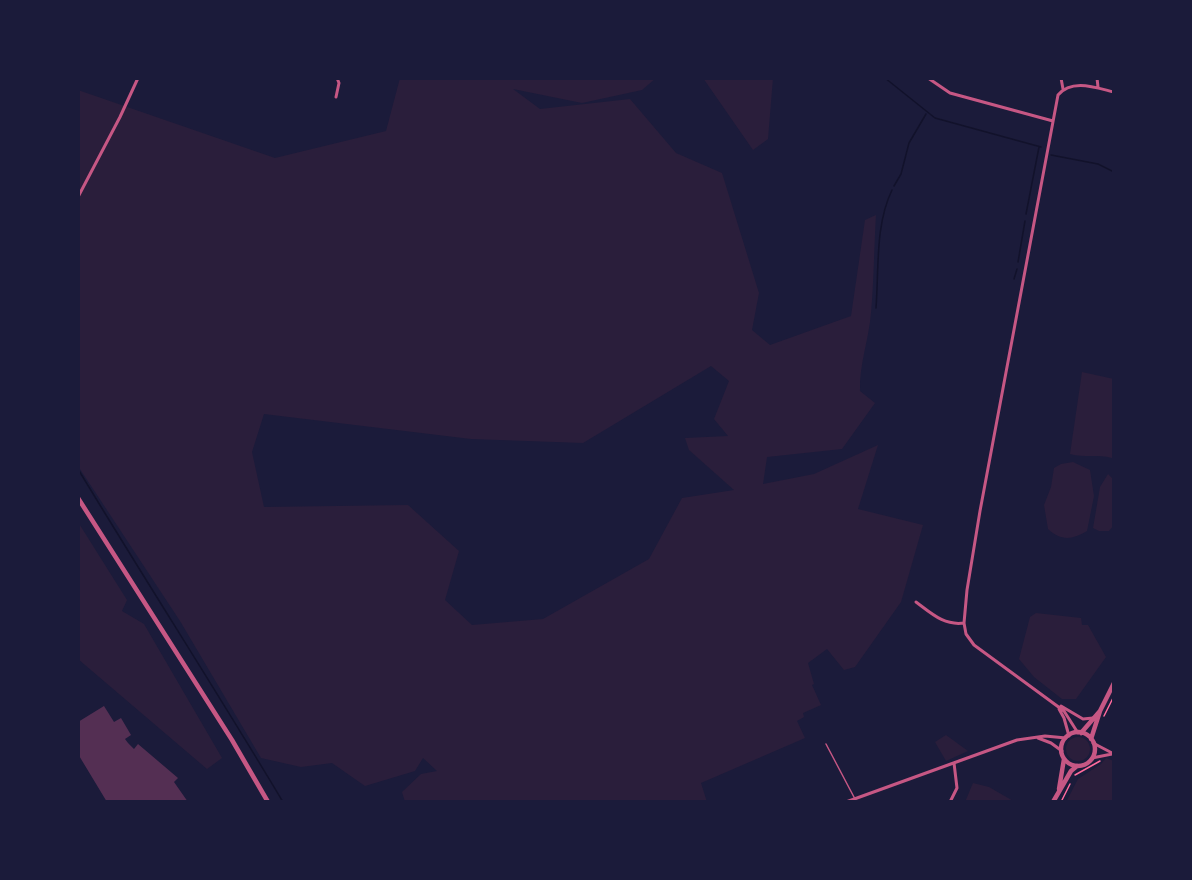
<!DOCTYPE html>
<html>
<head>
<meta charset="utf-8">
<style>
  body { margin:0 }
  #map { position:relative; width:1192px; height:880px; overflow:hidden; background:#1b1b3a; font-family:Figtree,sans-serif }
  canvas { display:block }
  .frame { position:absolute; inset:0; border:80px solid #1b1b3a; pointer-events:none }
</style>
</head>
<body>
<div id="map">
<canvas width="1192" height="880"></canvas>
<div class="frame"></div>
</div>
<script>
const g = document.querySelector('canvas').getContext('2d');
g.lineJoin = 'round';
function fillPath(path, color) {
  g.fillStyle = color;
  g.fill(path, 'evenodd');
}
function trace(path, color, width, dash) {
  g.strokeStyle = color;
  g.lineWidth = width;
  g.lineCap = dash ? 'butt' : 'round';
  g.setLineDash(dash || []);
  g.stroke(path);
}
fillPath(new Path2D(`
  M400 78H656L642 90 582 103 513 89 540 109 630 99 676 153 722 173 759 293 752 330 770 345 851 316 865 220 876 215C874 247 874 280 871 313 869 339 859 365 860 391L875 403 842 449 767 457 763 484 814 474 878 445 858 509 923 525 901 602 855 667 844 670 827 649 808 663 814 684 812 685 821 705 803 713 804 717 797 721 805 738 701 783 707 802H405L402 792 421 774 437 771 423 758 415 771 365 786 332 763 301 767 261 758 180 621 78 466V90L275 158 386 131ZM711 366 729 381 714 419 728 436 685 438 689 450 734 490 682 498 649 559 543 619 472 625 445 600 459 551 408 505 264 507 252 452 264 414 471 439 583 443Z
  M703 78H773L768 139 753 150Z
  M1082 372 1114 379V456L1112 458C1098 454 1084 458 1070 454Z
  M1073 462 1090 470 1094 496 1087 531C1072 540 1061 541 1048 529L1044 505 1051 487 1054 468 1061 464Z
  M1108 474 1114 480V525L1109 531H1099L1093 528 1100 487Z
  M78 522 127 600 122 611 144 624 222 758 207 769 78 659Z
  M1036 613 1081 618 1082 625H1088L1106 657 1076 699H1062L1034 677 1019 659 1030 617Z
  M946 735 968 751 946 761 935 742Z
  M1066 749a12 12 0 1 1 24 0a12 12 0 1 1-24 0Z
  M1106 758 1114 761V802H1066L1078 779 1101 764Z
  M973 783 989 787 1015 802H965Z`), '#2a1e3b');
trace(new Path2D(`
  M885 78 935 118 1041 147
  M1051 155 1098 164 1114 172
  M894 186 901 174 909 143 926 114
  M1026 214 1039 147
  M1018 262 1025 221
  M1014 279 1017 269
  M876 308C879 269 875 225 892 190
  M78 469C145 580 216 690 283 802`), '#12122b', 1.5);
fillPath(new Path2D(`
  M104 706 114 722 121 718 131 735 125 739 128 743 134 749 138 744 178 778 174 782 188 802H107L78 754V722Z`), '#542f53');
trace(new Path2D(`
  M1104 716 1114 696
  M1075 775 1100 761
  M1061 802 1070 784`), '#ff6b9d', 1.5);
trace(new Path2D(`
  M826 744 855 799`), '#c65784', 1.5);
trace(new Path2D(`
  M928 78 950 93 1053 121
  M1061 78 1063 89
  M1097 78 1098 87
  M336 97 339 83 337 78
  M78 197 120 117 138 78
  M916 602C931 613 944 626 964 623
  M1061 706 1083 719 1093 718
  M1059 709 1064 718 1069 736
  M1078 733 1064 711 974 645 966 634 964 623 967 590 980 511 1058 95C1072 78 1097 88 1114 92
  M1038 738 1051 743 1062 751
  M1093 743 1114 754
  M1092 758 1112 754
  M846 802 1017 740 1045 736 1066 738
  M950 802 957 788 954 763`), '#c65784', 3);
trace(new Path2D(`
  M78 498 232 740 268 802
  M1061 749a17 17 0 1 1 34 0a17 17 0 1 1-34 0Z
  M1081 733 1100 711
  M1091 739 1100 711 1114 683
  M1059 789 1064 759
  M1053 802 1071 771 1077 766`), '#c65784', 4.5);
</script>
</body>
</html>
